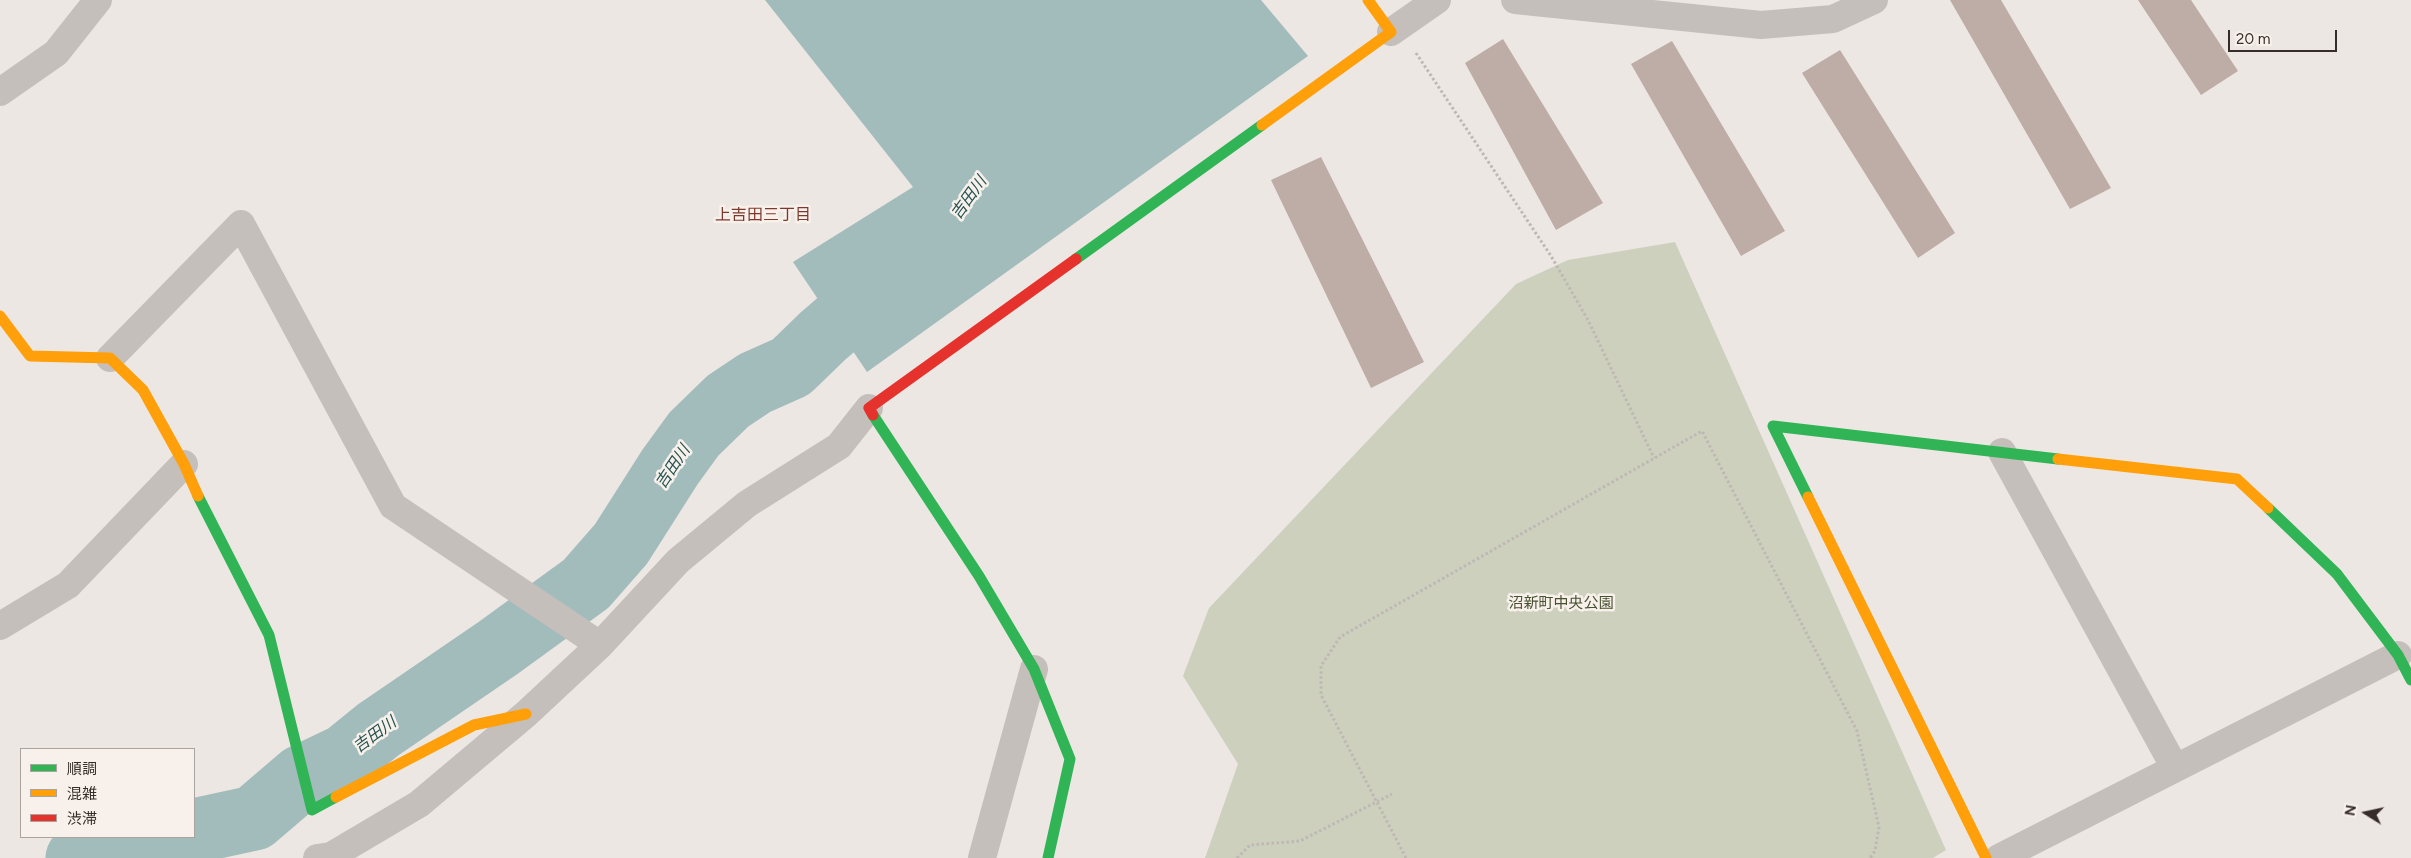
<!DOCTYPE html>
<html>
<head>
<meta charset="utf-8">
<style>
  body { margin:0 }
  #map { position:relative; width:2411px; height:858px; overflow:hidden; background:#ece7e3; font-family:Figtree,"Noto Sans JP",sans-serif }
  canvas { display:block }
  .legend { position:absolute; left:20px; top:748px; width:175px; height:90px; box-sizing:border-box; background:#f8f1eb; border:1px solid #aaa39e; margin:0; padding:6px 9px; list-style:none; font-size:15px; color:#362d2a }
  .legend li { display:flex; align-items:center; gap:10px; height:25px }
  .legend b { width:25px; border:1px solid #aaa39e }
  .north { position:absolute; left:2341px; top:788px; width:50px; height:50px; -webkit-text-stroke:4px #f8f1eb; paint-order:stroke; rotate:280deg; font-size:14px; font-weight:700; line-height:20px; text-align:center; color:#362d2a }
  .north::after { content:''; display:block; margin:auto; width:18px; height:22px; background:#362d2a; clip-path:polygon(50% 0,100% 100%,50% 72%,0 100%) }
  .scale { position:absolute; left:2228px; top:30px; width:109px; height:22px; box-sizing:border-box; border:2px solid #362d2a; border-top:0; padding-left:6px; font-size:15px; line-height:18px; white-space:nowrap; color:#362d2a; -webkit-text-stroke:4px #f8f1eb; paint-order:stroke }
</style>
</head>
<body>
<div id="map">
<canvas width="2411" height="858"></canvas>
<ul class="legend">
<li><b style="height:6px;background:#30b455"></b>順調</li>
<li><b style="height:6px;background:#ff9f0a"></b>混雑</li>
<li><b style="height:6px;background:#e5322d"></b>渋滞</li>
</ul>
<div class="north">N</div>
<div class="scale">20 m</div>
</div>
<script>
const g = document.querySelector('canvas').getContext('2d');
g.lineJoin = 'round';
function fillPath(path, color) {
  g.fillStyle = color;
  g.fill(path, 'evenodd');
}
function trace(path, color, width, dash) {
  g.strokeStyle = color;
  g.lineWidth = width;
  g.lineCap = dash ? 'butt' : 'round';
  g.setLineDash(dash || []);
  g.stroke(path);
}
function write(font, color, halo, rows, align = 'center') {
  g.font = font + ' Figtree,"Noto Sans JP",sans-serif';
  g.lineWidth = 5;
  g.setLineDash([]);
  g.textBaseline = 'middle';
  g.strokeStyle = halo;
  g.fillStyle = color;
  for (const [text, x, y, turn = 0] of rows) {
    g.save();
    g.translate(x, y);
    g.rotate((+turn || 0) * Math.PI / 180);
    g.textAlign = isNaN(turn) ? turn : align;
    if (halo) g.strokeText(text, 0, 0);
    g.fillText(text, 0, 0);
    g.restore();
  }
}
fillPath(new Path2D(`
  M1675 242 1946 850 1933 858H1205L1238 764 1183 676 1209 608 1516 284 1568 260Z`), '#ced0be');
fillPath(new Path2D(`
  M765 0H1261L1308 56 867 372 793 262 913 187Z`), '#a1bcba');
trace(new Path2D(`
  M194 831 254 818 302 777 346 756 378 730 498 648 586 584 621 544 670 467 694 434 728 401 755 383 791 367 823 336 903 267
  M78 858 84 854 166 837`), '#a1bcba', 65);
fillPath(new Path2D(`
  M1950 0H2001L2111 188 2070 209Z
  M2138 0H2191L2238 71 2201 95Z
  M1503 39 1603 203 1556 230 1465 63Z
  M1672 41 1785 231 1741 256 1631 64Z
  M1840 50 1955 233 1918 258 1802 73Z
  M1321 157 1424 362 1371 388 1271 180Z`), '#beaca6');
trace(new Path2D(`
  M1416 53 1551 256 1588 320 1654 458
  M1237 858 1250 845 1300 841 1392 794
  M1406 858 1321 695V666L1340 637 1702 431 1857 731 1879 827 1875 851 1870 858`), '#beb8b4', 3, [2.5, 2.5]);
trace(new Path2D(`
  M1515 0 1761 25 1833 19 1874 0
  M1391 32 1437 0
  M0 92 56 53 98 0
  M110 358 241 224 393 506 600 645
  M2002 452 2175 768
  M0 626 68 585 184 464
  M317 858 331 856 419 804 526 714 600 645 678 561 747 504 839 446 869 408
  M982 858 1034 669
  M1999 858 2398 655`), '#c5bfbc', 28);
trace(new Path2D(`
  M1076 259 1262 125
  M873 415 979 576 1034 669 1070 759 1048 858
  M198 496 269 635 312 810 336 797
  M1808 497 1773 426 2058 459
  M2268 508 2337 574 2398 655 2411 680`), '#30b455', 11);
trace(new Path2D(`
  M1262 125 1391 32 1368 0
  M0 316 30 356 110 358 143 390 184 464 198 496
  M2058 459 2237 479 2268 508
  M1808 497 1986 858
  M336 797 474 725 526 714`), '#ff9f0a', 11);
trace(new Path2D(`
  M873 415 869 408 1076 259`), '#e5322d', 11);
write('15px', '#485131', '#f8f1eb', [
  ["沼新町中央公園",1561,604]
]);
write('italic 16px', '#245352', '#f8f1eb', [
  ["吉田川",969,198,-54],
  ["吉田川",673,467,-56],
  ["吉田川",375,735,-36]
]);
write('16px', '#7c392c', '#f8f1eb', [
  ["上吉田三丁目",763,215]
]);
</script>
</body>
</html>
